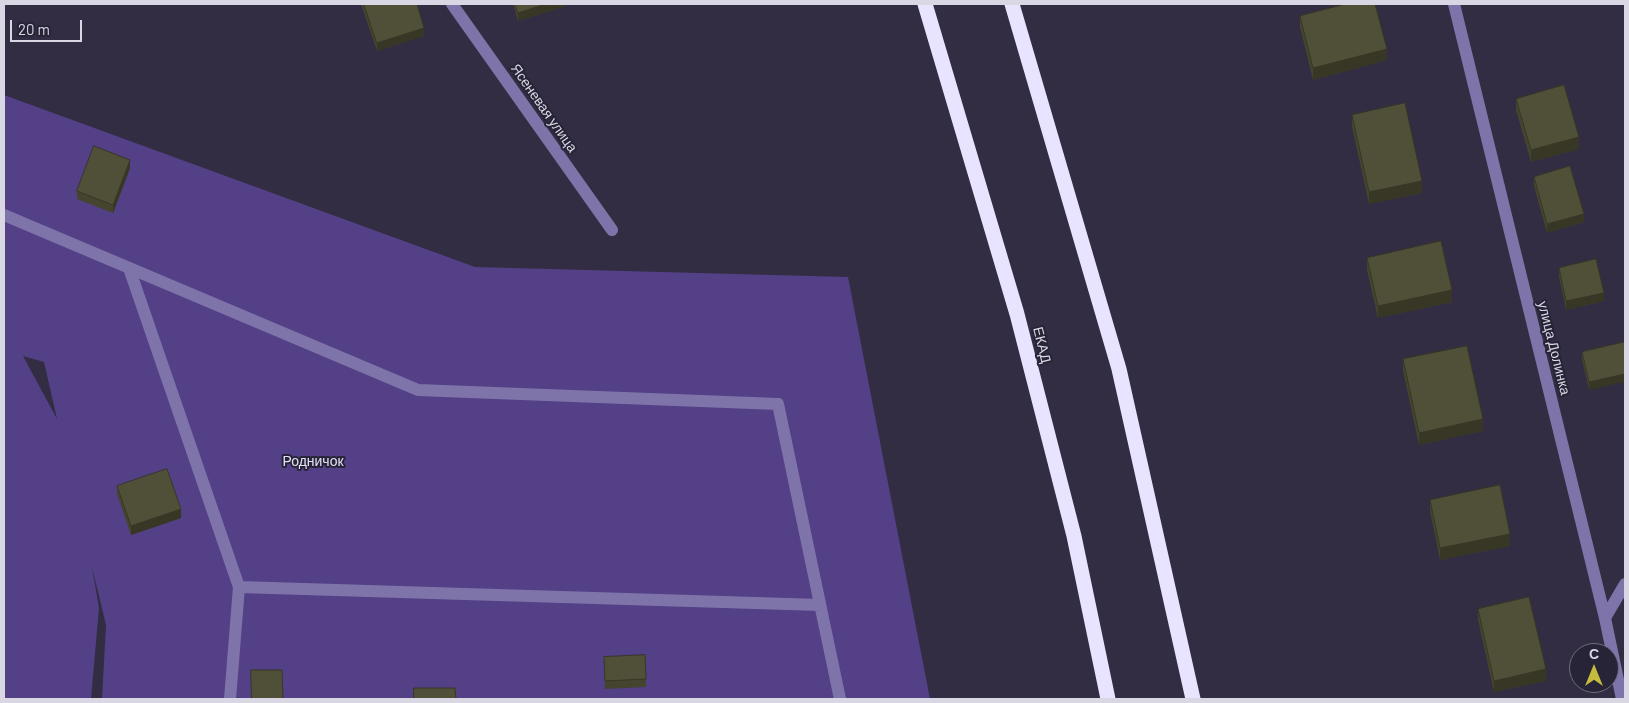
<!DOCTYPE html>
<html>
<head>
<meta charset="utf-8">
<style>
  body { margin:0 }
  #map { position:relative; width:1629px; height:703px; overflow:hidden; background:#322d42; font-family:Barlow,sans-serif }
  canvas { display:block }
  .frame { position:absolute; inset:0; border:5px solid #d9d7e4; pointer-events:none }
  .north { position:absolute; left:1569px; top:643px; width:50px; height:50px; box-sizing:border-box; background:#282438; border:1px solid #6f6c7d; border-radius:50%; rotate:0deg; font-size:14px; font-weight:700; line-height:20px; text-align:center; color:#d9d7e4 }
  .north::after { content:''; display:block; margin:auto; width:18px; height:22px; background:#c5bc3d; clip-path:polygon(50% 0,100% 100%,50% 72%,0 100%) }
  .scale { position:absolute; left:10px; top:20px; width:72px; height:22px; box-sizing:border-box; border:2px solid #d9d7e4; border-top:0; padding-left:6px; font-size:15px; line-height:18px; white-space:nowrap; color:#d9d7e4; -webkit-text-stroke:4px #282438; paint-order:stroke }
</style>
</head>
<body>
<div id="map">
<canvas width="1629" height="703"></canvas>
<div class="frame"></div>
<div class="north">С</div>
<div class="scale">20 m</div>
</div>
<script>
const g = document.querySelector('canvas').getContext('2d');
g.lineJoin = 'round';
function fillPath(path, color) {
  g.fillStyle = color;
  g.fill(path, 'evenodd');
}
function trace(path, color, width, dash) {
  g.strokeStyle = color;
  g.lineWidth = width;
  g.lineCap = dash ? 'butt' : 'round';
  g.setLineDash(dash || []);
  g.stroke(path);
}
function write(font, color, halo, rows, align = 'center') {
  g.font = font + ' Barlow,sans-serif';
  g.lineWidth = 4;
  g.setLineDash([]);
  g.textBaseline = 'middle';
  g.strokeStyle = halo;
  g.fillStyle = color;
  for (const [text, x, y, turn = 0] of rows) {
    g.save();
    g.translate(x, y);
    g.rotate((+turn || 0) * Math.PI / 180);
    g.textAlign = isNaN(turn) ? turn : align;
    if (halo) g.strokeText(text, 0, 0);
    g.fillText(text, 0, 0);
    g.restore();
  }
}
fillPath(new Path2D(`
  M4 95 475 267 848 277 930 699H102L106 625 92 567 99 608 91 699H4ZM23 356 44 362 57 419Z`), '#534087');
trace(new Path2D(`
  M452 4 612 230
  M1454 4 1605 618 1622 699
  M4 215 418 390 778 404 840 699
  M129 268 239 587 230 699
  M239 587 820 605
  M1605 618 1625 584`), '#7f74aa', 12);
trace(new Path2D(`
  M925 4 1017 314 1074 536 1108 699
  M1012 4 1119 369 1193 699`), '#e8e3fe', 15);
fillPath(new Path2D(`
  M361 4H417L424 36 377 51Z
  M513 4H566V6L518 21Z
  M1300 16 1387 60 1313 80 1300 27Z
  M1516 99 1579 149 1531 162 1516 110Z
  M1352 115 1422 193 1369 204 1352 127Z
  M130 168 113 213 77 199V191Z
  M1534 177 1584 222 1547 233 1534 186Z
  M1367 258 1452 302 1378 318 1367 270Z
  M1559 268 1604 301 1566 310 1559 276Z
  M1625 342 1589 390 1582 360V352Z
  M1403 359 1483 431 1419 445 1403 371Z
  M117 486 181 518 131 535 117 494Z
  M1430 500 1510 546 1440 560 1430 511Z
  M1478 609 1546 681 1494 692 1478 620Z
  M645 655 646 687 605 689 604 657Z`), '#45442f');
fillPath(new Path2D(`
  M546 4H566V6L518 21V13Z
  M424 28V36L377 51V43Z
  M1387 49V60L1313 80V68Z
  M1579 137V149L1531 162V150Z
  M130 160V168L113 213V205Z
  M1422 181V193L1369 204V192Z
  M1584 214V222L1547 233V224Z
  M1452 290V302L1378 318V306Z
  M1604 293V301L1566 310V301Z
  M1625 374V382L1589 390V382Z
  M1483 419V431L1419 445V433Z
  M181 509V518L131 535V526Z
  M1510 534V546L1440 560V548Z
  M1546 669V681L1494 692V681Z`), '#383726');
const building = new Path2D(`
  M364 4H417L424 28 377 43Z
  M515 4H546L518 13Z
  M1346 4H1375L1387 49 1313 68 1300 16Z
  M1564 85 1579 137 1531 150 1516 99Z
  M1405 103 1422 181 1369 192 1352 115Z
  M94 146 130 160 113 205 77 191Z
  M1570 166 1584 214 1547 224 1534 177Z
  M1441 241 1452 290 1378 306 1367 258Z
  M1596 259 1604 293 1566 301 1559 268Z
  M1625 342V374L1589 382 1582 352Z
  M1467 346 1483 419 1419 433 1403 359Z
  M167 469 181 509 131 526 117 486Z
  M1500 485 1510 534 1440 548 1430 500Z
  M1529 597 1546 669 1494 681 1478 609Z
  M645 655 646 679 605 681 604 657Z
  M251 670H282L283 699H252Z
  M414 688H455L456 699H414Z`);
fillPath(building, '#504f37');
trace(building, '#383726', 1);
write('14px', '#d9d7e4', '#282438', [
  ["Ясеневая улица",544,108,55],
  ["ЕКАД",1042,345,76],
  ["улица Долинка",1554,348,76]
]);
write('14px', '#e4e0f6', '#282438', [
  ["Родничок",313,461]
]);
</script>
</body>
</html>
